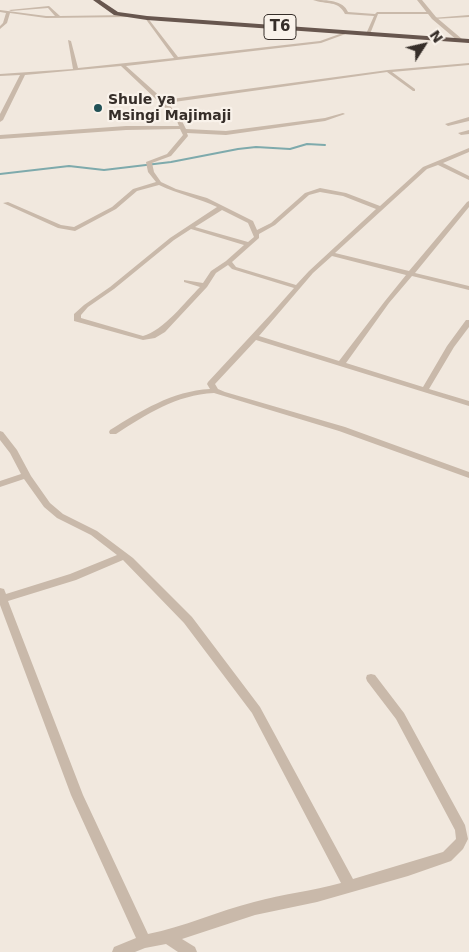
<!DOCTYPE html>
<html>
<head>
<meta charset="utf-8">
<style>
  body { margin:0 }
  #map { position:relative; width:469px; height:952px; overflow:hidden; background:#f1e8de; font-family:"DejaVu Sans",sans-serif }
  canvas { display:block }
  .north { position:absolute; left:399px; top:20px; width:50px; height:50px; -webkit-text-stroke:4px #f9f2ea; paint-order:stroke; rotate:55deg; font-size:14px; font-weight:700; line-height:20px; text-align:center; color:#362e29 }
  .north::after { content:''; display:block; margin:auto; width:18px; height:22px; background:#362e29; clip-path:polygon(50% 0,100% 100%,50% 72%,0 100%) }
</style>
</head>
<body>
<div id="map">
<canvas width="469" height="952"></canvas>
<div class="north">N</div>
</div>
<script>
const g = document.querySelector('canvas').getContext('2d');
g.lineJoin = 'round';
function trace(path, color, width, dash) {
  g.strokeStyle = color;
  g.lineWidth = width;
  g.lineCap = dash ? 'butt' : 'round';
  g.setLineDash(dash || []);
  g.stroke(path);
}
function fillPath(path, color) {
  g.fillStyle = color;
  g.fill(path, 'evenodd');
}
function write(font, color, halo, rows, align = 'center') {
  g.font = font + ' "DejaVu Sans",sans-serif';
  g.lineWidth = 4.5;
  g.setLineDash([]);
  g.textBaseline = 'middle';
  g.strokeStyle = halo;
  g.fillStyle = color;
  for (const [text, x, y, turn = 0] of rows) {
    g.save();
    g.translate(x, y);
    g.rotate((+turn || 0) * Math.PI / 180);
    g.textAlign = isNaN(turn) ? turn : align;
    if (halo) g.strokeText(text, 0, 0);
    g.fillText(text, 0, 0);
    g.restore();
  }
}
trace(new Path2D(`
  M0 174 69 166 104 170 171 162 238 149 256 147 290 149 307 144 325 145`), '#7eaaac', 2);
fillPath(new Path2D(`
  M313 0C327 0 343 0 348 12L375 14 377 12H428L430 13 428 14H378L370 34 368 35 366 34 374 16 345 14C338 0 327 5 313 0Z
  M49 6 60 16 128 15 130 16 128 17 46 18 10 13 7 23 0 29V26L3 23 6 13 0 12V10L46 16H55L48 8 11 11 9 10Z
  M469 15V17L434 19 432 18Z
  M147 17 178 57 320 41 348 31 351 32 321 43 126 66 164 100 388 70 469 63V65L392 72 415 89V91H413L387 72 167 103 179 115 186 129 226 131 325 118 343 113 345 114 325 121 226 135 187 133 188 136 171 156 152 163 154 172 161 182 176 189 207 198 253 221 257 230 271 223 305 193 320 188 346 193 380 206 423 167 469 148V152L443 163 469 176V180L438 165 427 169 335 253 409 271 467 202 469 201V207L415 273 469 286V290L412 276 389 303 346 363 423 387 447 346 466 320H469V327L454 347 429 389 469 401V406L256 340 215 384 218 389 225 392 345 427 469 472V478L339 431 214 393C176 395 147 414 116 434H110L109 432 110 430C141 411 172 391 210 389L207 384 208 382 271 314 294 288 232 269 228 265 216 273 207 287 165 332 155 338 143 340 74 321V314L84 305 110 287 170 238 217 207C198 198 178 194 159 185L137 191 116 209 75 231 58 228 3 203 8 202 61 225 74 227 112 207 133 189 156 182 148 172 146 162 167 154 183 135 180 129 126 130 0 139V135L126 126H179L175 117 121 66 25 75 3 120 0 122V114L20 75 0 76V74L73 69 68 40 71 41 78 68 174 58 145 18ZM320 192 343 196 376 209 309 271 296 285 236 267 232 262 259 238V234L275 225 309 195ZM222 210 248 223 254 237 248 242 195 227ZM191 229 244 245 226 261 211 271 203 283 184 280V282L200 287C186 301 163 331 143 336L81 318V315L88 307 114 289 174 240ZM332 256 406 275 385 301 339 361 259 336 313 273Z
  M469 117V121L448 126 445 124Z
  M469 130V134L461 135 458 133Z
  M0 431 3 432 17 450 31 476 50 503 63 514 97 531 133 558 192 617 260 707 353 879 443 852 456 839 455 830 396 719 367 681 366 678 367 675 371 674 375 675 404 713 465 825 468 839 463 849 451 861 408 876 317 902 255 915 182 939 195 947 197 952H178L166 944 145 948 135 952H112L114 947 136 938 71 795 0 605V588L4 589 6 594 70 574 117 555 91 535 57 518 44 507 24 479 0 487V481L21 474 10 453 0 440ZM123 560 184 623 252 713 341 883C312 891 283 894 254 902 218 911 184 927 148 934L83 795 8 601 76 580Z`), '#c9b9aa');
fillPath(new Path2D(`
  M417 0H422L436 17 462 39V41H458L432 19Z`), '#c9b9aa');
fillPath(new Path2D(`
  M93 0H100L118 12 147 16 469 39V43L147 20 114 15Z`), '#67564e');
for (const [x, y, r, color] of [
  [98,108,5,"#215156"]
]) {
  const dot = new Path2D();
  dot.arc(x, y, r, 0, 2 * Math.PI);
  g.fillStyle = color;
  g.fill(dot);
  trace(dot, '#f9f2ea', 2);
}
write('bold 14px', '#362e29', '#f9f2ea', [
  ["Shule ya",108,100],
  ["Msingi Majimaji",108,116]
], 'left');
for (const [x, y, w] of [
  [280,27,32]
]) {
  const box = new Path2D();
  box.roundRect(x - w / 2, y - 12.5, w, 25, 4);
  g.fillStyle = '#f9f2ea';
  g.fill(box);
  trace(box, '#362e29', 1);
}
write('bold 15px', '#362e29', null, [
  ["T6",280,27]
]);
</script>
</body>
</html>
